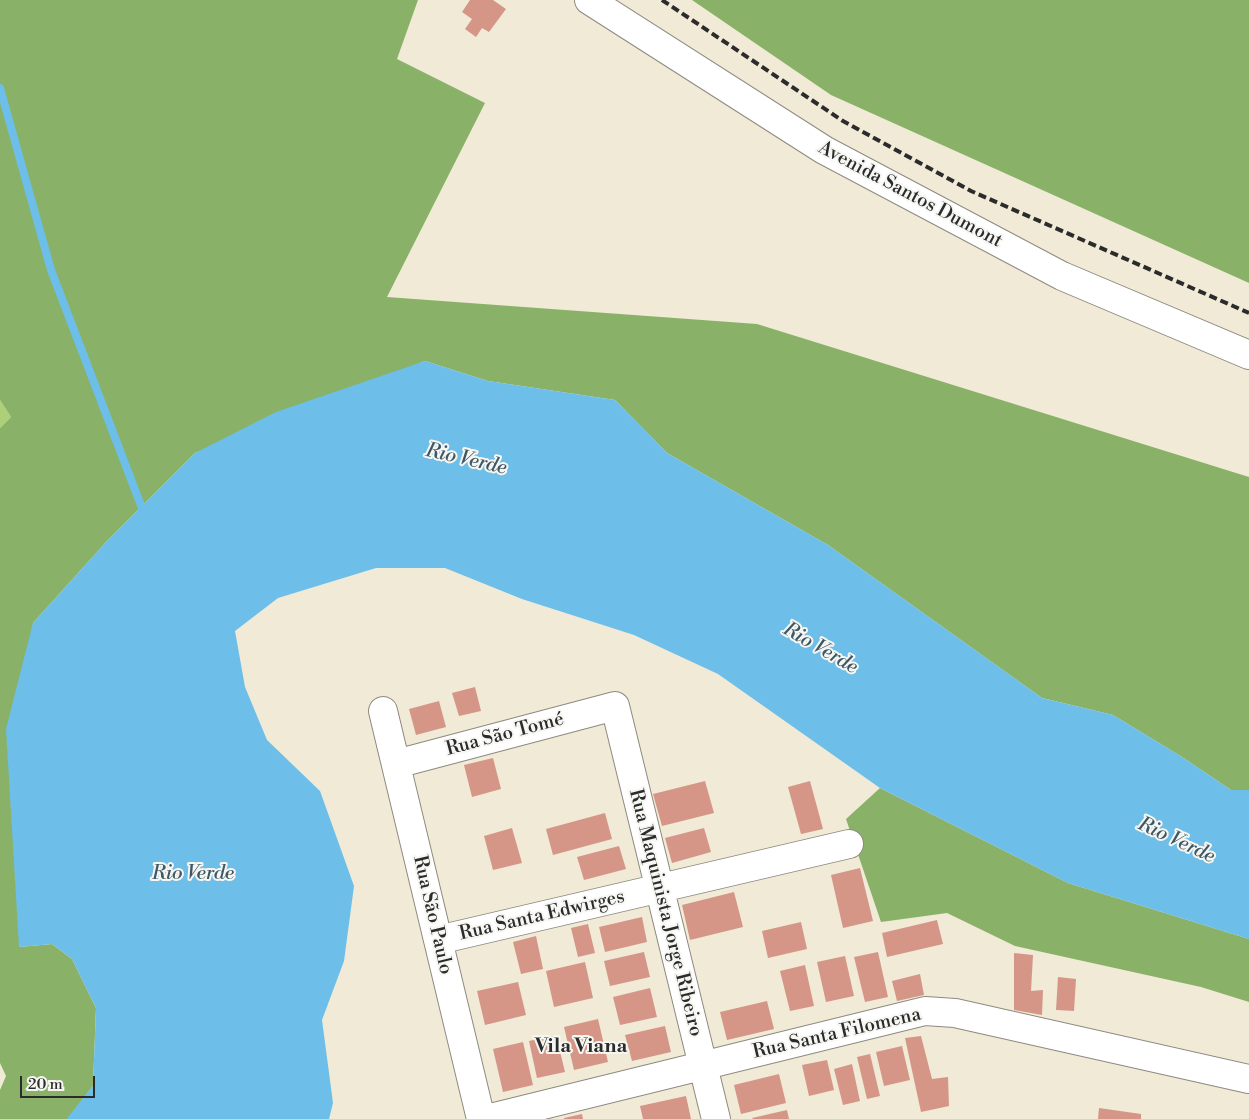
<!DOCTYPE html>
<html>
<head>
<meta charset="utf-8">
<style>
  body { margin:0 }
  #map { position:relative; width:1249px; height:1119px; overflow:hidden; background:#f0ead6; font-family:"Libre Bodoni",serif }
  canvas { display:block }
  .scale { position:absolute; left:20px; top:1076px; width:75px; height:22px; box-sizing:border-box; border:2px solid #2b2b2b; border-top:0; padding-left:6px; font-size:15px; line-height:18px; white-space:nowrap; color:#2b2b2b; -webkit-text-stroke:4px #f6f6f2; paint-order:stroke }
</style>
</head>
<body>
<div id="map">
<canvas width="1249" height="1119"></canvas>
<div class="scale">20 m</div>
</div>
<script>
const g = document.querySelector('canvas').getContext('2d');
g.lineJoin = 'round';
function fillPath(path, color) {
  g.fillStyle = color;
  g.fill(path, 'evenodd');
}
function trace(path, color, width, dash) {
  g.strokeStyle = color;
  g.lineWidth = width;
  g.lineCap = dash ? 'butt' : 'round';
  g.setLineDash(dash || []);
  g.stroke(path);
}
function write(font, color, halo, rows, align = 'center') {
  g.font = font + ' "Libre Bodoni",serif';
  g.lineWidth = 4;
  g.setLineDash([]);
  g.textBaseline = 'middle';
  g.strokeStyle = halo;
  g.fillStyle = color;
  for (const [text, x, y, turn = 0] of rows) {
    g.save();
    g.translate(x, y);
    g.rotate((+turn || 0) * Math.PI / 180);
    g.textAlign = isNaN(turn) ? turn : align;
    if (halo) g.strokeText(text, 0, 0);
    g.fillText(text, 0, 0);
    g.restore();
  }
}
fillPath(new Path2D(`
  M0 400 11 417 0 428Z`), '#accf77');
fillPath(new Path2D(`
  M0 0H418L397 59 485 103 387 297 757 324 1249 477V790H1231L1182 757 1113 715 1042 698 828 545 667 453 615 400 488 381 425 361 195 453 107 541 33 623 19 947 52 944 72 959 96 1008 93 1086 69 1117 68 1119H0V1090L6 1076 0 1063V428L11 417 0 400Z
  M692 0H1249V283L831 95Z
  M880 788 1068 883 1249 939V1002L1201 987 1015 946 947 913 881 922 846 819Z`), '#89b268');
fillPath(new Path2D(`
  M425 361 488 381 615 400 667 453 828 545 1042 698 1113 715 1182 757 1231 790H1249V939L1068 883 880 788 718 674 634 635 522 599 445 568H376L278 598 235 631 245 687 267 740 320 791 354 886 344 961 322 1020 333 1103 329 1119H68V1117L93 1086 96 1008 72 959 52 944 19 947 6 729 33 623 107 541 195 453 276 412Z`), '#6dbee8');
trace(new Path2D(`
  M0 88 51 270 145 516`), '#6dbee8', 8);
fillPath(new Path2D(`
  M470 0H493L506 9 489 32 482 28 476 37 465 29 472 19 462 12Z
  M475 687 481 711 459 716 452 693Z
  M439 701 446 727 416 735 409 709Z
  M493 758 501 789 472 797 464 765Z
  M705 781 714 813 662 826 653 794Z
  M810 781 823 829 801 834 788 787Z
  M605 813 612 839 553 855 546 829Z
  M512 828 522 863 493 870 484 836Z
  M704 828 711 852 672 863 665 838Z
  M619 846 626 869 584 880 577 857Z
  M860 868 873 921 843 928 831 875Z
  M734 892 743 927 690 940 682 905Z
  M642 917 647 942 605 952 599 927Z
  M937 920 943 944 887 957 882 933Z
  M801 922 807 949 768 958 762 931Z
  M588 924 595 953 578 957 571 928Z
  M536 936 543 969 521 974 513 942Z
  M644 952 650 977 610 986 604 961Z
  M878 952 888 997 865 1002 854 957Z
  M1014 953 1033 955 1031 991 1043 990 1042 1015 1014 1010Z
  M845 956 854 996 826 1002 817 962Z
  M585 962 593 998 554 1007 546 971Z
  M805 965 814 1006 790 1011 780 971Z
  M920 974 924 995 897 1001 892 981Z
  M1058 977 1076 979 1074 1011 1056 1010Z
  M518 982 526 1015 485 1025 477 991Z
  M650 988 657 1017 620 1025 613 997Z
  M767 1001 774 1029 727 1040 720 1012Z
  M598 1019 608 1062 574 1070 564 1027Z
  M665 1026 671 1052 632 1061 625 1035Z
  M556 1035 565 1072 537 1078 529 1041Z
  M921 1036 932 1079 948 1077 949 1106 921 1112 905 1038Z
  M523 1042 533 1085 503 1092 493 1049Z
  M902 1046 910 1080 884 1086 876 1052Z
  M870 1054 880 1096 867 1099 857 1057Z
  M827 1060 834 1090 809 1096 802 1065Z
  M852 1064 860 1101 843 1105 834 1069Z
  M779 1074 786 1103 741 1114 734 1085Z
  M686 1096 691 1119H643L640 1106Z
  M1099 1108 1141 1114V1119H1098Z
  M787 1110 789 1119H753L752 1118Z
  M582 1114 583 1119H564V1118Z`), '#d59688');
const minor = new Path2D(`
  M383 711 481 1119
  M396 764 615 706 716 1119
  M438 940 849 844
  M486 1119 925 1011 955 1013 1249 1079`);
const tertiary = new Path2D(`
  M589 0 824 150 1062 276 1249 355`);
trace(minor, '#8e8a80', 30);
trace(tertiary, '#8e8a80', 30);
trace(minor, '#fff', 28);
trace(tertiary, '#fff', 28);
trace(new Path2D(`
  M662 0 843 121 971 191 1249 313`), '#2b2b2b', 4, [8, 4]);
write('19px', '#2b2b2b', '#f6f6f2', [
  ["Avenida Santos Dumont",910,195,28],
  ["Rua São Tomé",505,735,-15],
  ["Rua Maquinista Jorge Ribeiro",665,913,76],
  ["Rua São Paulo",432,915,77],
  ["Rua Santa Edwirges",542,916,-13],
  ["Rua Santa Filomena",837,1034,-13]
]);
write('italic 20px', '#3f5764', '#f6f6f2', [
  ["Rio Verde",466,460,13],
  ["Rio Verde",820,649,30],
  ["Rio Verde",1176,841,25],
  ["Rio Verde",193,874]
]);
write('bold 20px', '#2b2b2b', '#f6f6f2', [
  ["Vila Viana",581,1047]
]);
</script>
</body>
</html>
